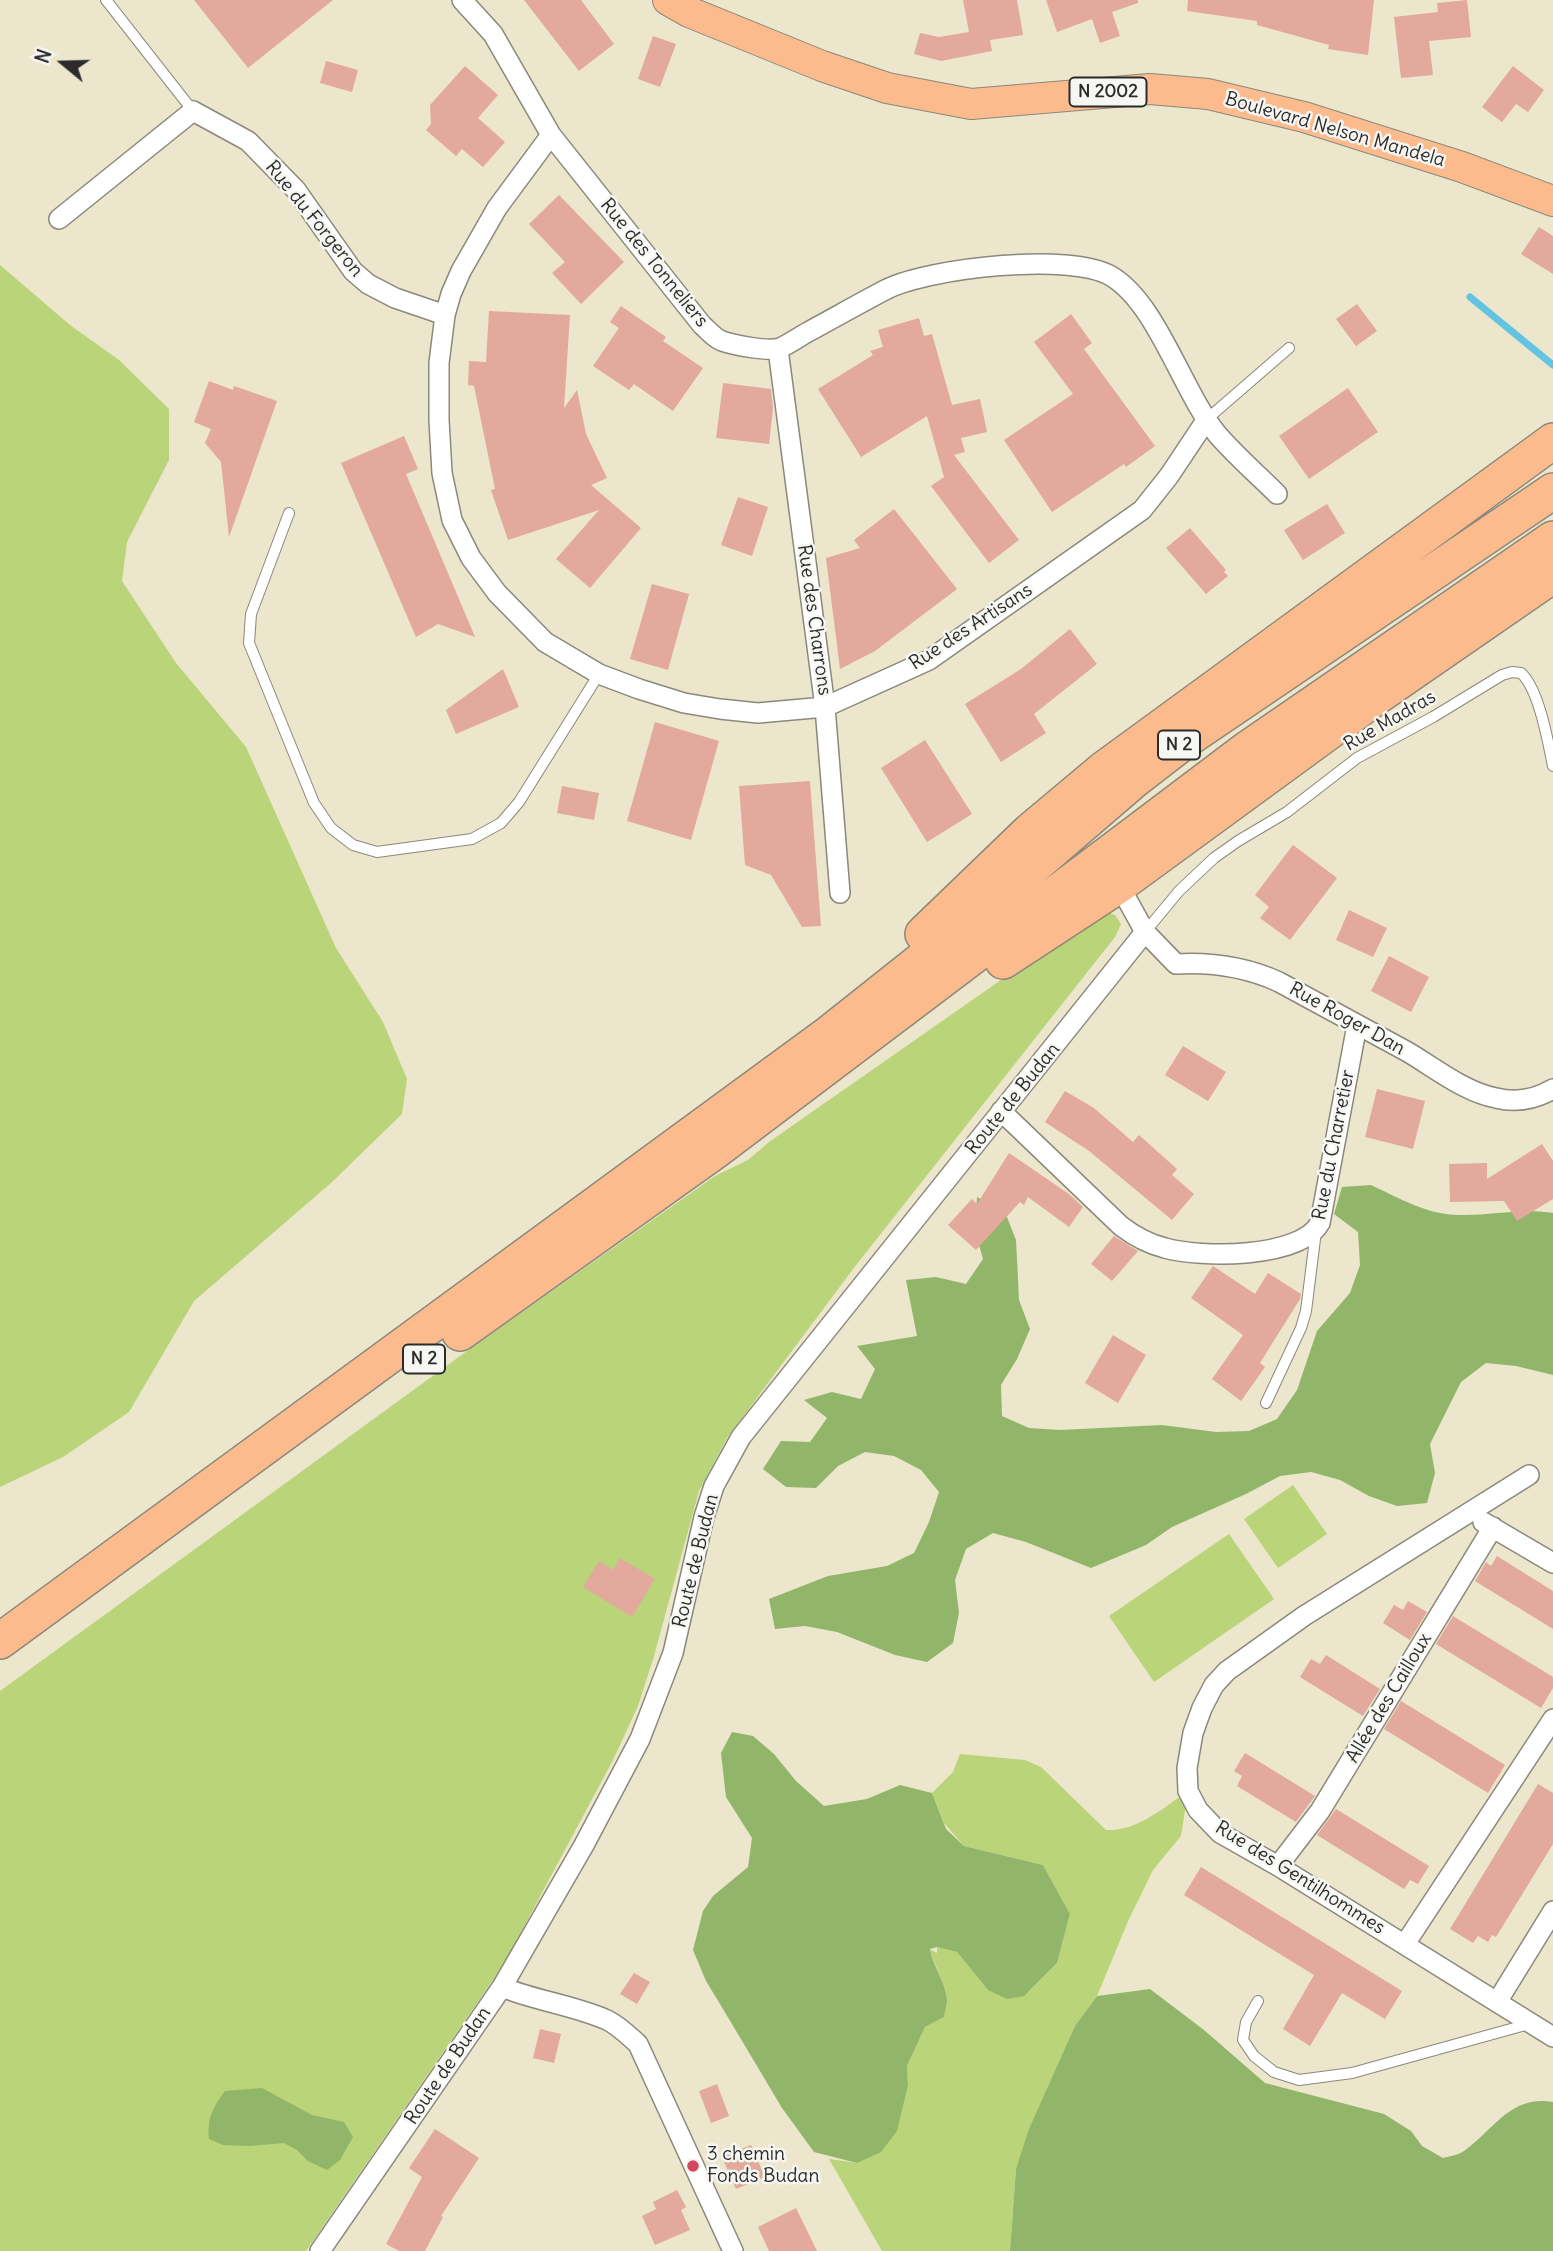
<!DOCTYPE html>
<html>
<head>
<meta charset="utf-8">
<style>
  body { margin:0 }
  #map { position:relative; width:1553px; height:2251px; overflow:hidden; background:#ebe6cc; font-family:Delius,sans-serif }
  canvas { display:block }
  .north { position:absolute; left:28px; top:28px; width:70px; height:70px; -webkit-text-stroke:5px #f6f6f2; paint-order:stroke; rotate:289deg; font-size:19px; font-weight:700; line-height:28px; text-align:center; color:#2b2b2b }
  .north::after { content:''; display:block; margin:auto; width:24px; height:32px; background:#2b2b2b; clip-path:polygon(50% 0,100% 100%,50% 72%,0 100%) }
</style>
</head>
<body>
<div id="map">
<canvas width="1553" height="2251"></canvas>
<div class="north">N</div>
</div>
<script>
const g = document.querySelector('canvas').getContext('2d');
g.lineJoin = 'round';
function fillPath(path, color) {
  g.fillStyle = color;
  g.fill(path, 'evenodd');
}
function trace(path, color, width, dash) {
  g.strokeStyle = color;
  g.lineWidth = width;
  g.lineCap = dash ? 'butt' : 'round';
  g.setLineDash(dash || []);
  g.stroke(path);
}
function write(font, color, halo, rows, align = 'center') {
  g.font = font + ' Delius,sans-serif';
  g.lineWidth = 5;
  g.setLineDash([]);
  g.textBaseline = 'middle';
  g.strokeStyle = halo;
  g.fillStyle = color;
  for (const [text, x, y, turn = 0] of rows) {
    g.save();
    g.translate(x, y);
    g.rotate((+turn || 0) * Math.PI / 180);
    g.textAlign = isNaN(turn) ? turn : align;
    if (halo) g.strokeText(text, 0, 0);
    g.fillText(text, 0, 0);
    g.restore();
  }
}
fillPath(new Path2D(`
  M0 265 70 325 119 360 169 409V460L127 542 122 581 176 663 246 747 336 948 383 1022 407 1079 402 1114 331 1183 194 1301 129 1412 63 1457 0 1487Z
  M1104 912 1115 915 1121 924 1115 937 853 1269 727 1438 699 1491 654 1656 638 1706 613 1760 504 1964 306 2251H0V1691L467 1351 715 1176 748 1160 769 1142 1094 915Z
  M1293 1485 1327 1534 1278 1568 1244 1519Z
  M1229 1534 1274 1599 1154 1682 1109 1616Z
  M960 1754 1025 1760 1041 1767 1106 1830C1136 1832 1165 1807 1188 1791L1181 1836 1153 1870 1129 1919 1097 1996 1075 2026 1016 2169 1010 2251H882L829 2159 858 2163 908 2085 907 2066 925 2027 944 2017C945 2012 947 2005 947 2000 946 1982 934 1966 930 1949L937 1953V1947L957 1952 988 1990 1029 1991 1057 1963 1070 1914 1043 1865 964 1846 944 1823 932 1793 953 1772Z`), '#b9d479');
fillPath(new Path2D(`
  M1371 1185C1399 1198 1428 1215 1459 1215 1490 1216 1522 1208 1553 1213V1375L1516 1366 1486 1363 1461 1382 1430 1444 1435 1473 1427 1503 1397 1506 1369 1496 1340 1480 1311 1472 1280 1476 1246 1494 1172 1527 1146 1545 1091 1568 1026 1542 993 1533 966 1549 955 1580 959 1613 953 1643 927 1662 895 1655 837 1632 805 1626 775 1629 769 1599 828 1576 887 1566 914 1553 929 1522 939 1492 921 1470 894 1456 865 1452 838 1466 816 1488 786 1487 763 1469 781 1441 810 1442 827 1418 804 1400 832 1392 861 1399 875 1369 857 1346 917 1336 906 1280 936 1277 966 1284 983 1259 975 1231 977 1197 1005 1212 1016 1240 1019 1300 1030 1329 1017 1359 1001 1385 1002 1416 1029 1428 1060 1430 1162 1425 1216 1432 1249 1431 1277 1419 1297 1390 1317 1331 1350 1293 1360 1265 1358 1232 1334 1214 1342 1187Z
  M732 1732 753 1736 774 1754 796 1781 824 1806 867 1799 900 1785 932 1793 946 1829 964 1846 1043 1865 1070 1914 1057 1963 1024 1996 1007 1999 988 1990 957 1952 937 1947 930 1949C933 1967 946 1982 947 2000 947 2005 945 2012 944 2017L925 2027 907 2066 908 2085 897 2131 881 2152 857 2163 814 2152 782 2108 723 2009 706 1981 693 1950 703 1911 713 1896 748 1867 752 1838 726 1797 721 1753Z
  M1150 1989 1204 2030 1265 2083 1384 2114 1411 2131 1422 2146 1443 2158C1450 2156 1459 2155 1464 2151 1494 2130 1510 2095 1553 2102V2251H1010L1016 2169 1029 2129 1075 2026 1097 1996Z
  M262 2088 312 2115 344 2122 353 2137 340 2160 327 2170 308 2161 297 2150 284 2143 250 2146 223 2145 209 2139C207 2118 213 2107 225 2091Z`), '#92b669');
trace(new Path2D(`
  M1470 297 1553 365`), '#62c4e1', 7);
fillPath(new Path2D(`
  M194 0H333L248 68Z
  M524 0H581L614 44 579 71Z
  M963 0H1017L1023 35 990 40 992 51 941 61 914 54 920 33 939 37 969 32Z
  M1046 0H1138V3L1112 12 1120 36 1100 43 1092 19 1057 32Z
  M1188 0H1374L1368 55 1328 49 1329 45 1257 25V21L1187 11Z
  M1467 0 1471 37 1429 41 1433 75 1401 78 1394 17 1438 12 1437 3Z
  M653 36 676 44 660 87 638 79Z
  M326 61 358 70 352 92 320 83Z
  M465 66 498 95 478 118 505 142 483 167 462 149 456 156 426 130 431 124 430 105Z
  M1513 66 1544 90 1528 112 1516 104 1502 122 1482 107Z
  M559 195 624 262 581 304 552 273 565 262 529 224Z
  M1539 227 1553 236V274L1521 254Z
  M1357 304 1377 331 1356 346 1336 319Z
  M621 306 666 337 663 341 703 368 673 411 634 384 629 390 593 366 619 328 610 322Z
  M489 311 570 315 564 408 577 390 586 434 607 478 591 485 641 528 590 588 556 559 599 510 508 540 491 490 495 489 474 386 468 385 469 361 486 362Z
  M1071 314 1092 343 1084 349 1155 446 1126 467 1124 464 1052 512 1004 440 1073 394 1034 342Z
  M919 318 924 336 932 334 952 405 980 399 987 432 961 438 965 452 954 455 1019 540 989 563 931 486 944 477 927 416 861 457 818 389 873 355 870 351 883 347 878 330Z
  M209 381 233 390 234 386 277 401 229 537 221 462 205 443 211 429 194 422Z
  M723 383 771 389 773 408 769 444 716 438Z
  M1348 388 1378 432 1309 479 1279 436Z
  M404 436 418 469 406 474 475 637 438 624 416 637 341 463Z
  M738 497 768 507 752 556 721 545Z
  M1327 504 1345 533 1303 560 1284 530Z
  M894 509 957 589 875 651 840 669 826 558 860 548 854 540Z
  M1190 528 1226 570 1224 572 1228 576 1206 594 1166 548Z
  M652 584 689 594 668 670 630 659Z
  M1070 629 1097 664 1034 714 1046 733 1001 762 965 704 1021 669Z
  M503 669 519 707 456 734 446 710Z
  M655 722 719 741 691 840 627 821Z
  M925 740 972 814 927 842 881 768Z
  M810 781 821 926 802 927 771 875 745 865 739 786Z
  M562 786 599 793 594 820 557 813Z
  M1293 845 1337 878 1290 940 1260 918 1269 907 1255 895Z
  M1349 910 1387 928 1373 957 1336 940Z
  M1389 956 1429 977 1411 1012 1371 991Z
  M1183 1046 1226 1072 1208 1101 1165 1075Z
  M1377 1089 1425 1101 1413 1149 1365 1137Z
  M1065 1091 1094 1108 1133 1142 1139 1135 1177 1169 1172 1175 1194 1194 1172 1220 1089 1151 1045 1122Z
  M1542 1144 1553 1161V1199L1517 1221 1504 1201 1450 1202 1449 1164 1487 1163V1179Z
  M1009 1153 1069 1194 1083 1207 1069 1227 1028 1197 1024 1205 1020 1202 976 1250 948 1225 972 1199 977 1204Z
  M1114 1236 1138 1251 1112 1281 1091 1264Z
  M1213 1266 1255 1294 1268 1273 1301 1294 1300 1299 1260 1363 1265 1367 1241 1401 1212 1379 1243 1335 1191 1298Z
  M1113 1335 1146 1355 1118 1403 1085 1383Z
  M1497 1556 1553 1591V1629L1475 1581 1486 1562 1491 1566Z
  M620 1558 655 1579 632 1617 583 1587 599 1561 613 1570Z
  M1408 1601 1427 1612 1410 1640 1383 1623 1394 1605 1403 1610Z
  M1453 1616 1553 1677V1688L1541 1708 1436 1644Z
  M1326 1655 1380 1689 1363 1716 1300 1677 1311 1659 1320 1664Z
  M1401 1701 1505 1765 1488 1793 1384 1729Z
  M1245 1753 1315 1796 1296 1822 1237 1786 1242 1776 1234 1771Z
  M1538 1784 1553 1793V1844L1496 1937 1492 1935 1488 1942 1478 1936 1473 1943 1450 1929Z
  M1336 1809 1429 1866 1418 1884 1410 1880 1404 1889 1317 1835Z
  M1201 1867 1402 1991 1385 2019 1342 1993 1310 2046 1283 2029 1314 1975 1184 1895Z
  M634 1973 650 1982 637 2004 620 1994Z
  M540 2029 561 2034 554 2063 533 2058Z
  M717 2084 729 2116 711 2123 699 2091Z
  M435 2129 479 2158 441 2216 443 2217 425 2251H399L386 2244 422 2177 409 2168Z
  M751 2145 765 2177 736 2189 722 2157Z
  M677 2190 686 2207 681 2210 690 2230 655 2245 642 2216 656 2209 653 2202Z
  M796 2208 817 2251H769L758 2227Z`), '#e2a99c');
const lane = new Path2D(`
  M106 0 193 111
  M1207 419 1289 348
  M289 513 251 614 249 643 314 803 331 828 353 845 377 852 472 839 501 823 519 802 599 674
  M1145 932 1179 891 1214 858 1238 841 1287 812 1357 758 1433 717 1502 675 1512 672 1521 673C1539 689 1548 742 1553 766
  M1266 1403 1301 1328 1306 1311 1316 1231
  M1258 2001 1246 2022 1243 2040 1254 2056 1274 2072 1299 2080 1352 2073 1529 2024`);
const street = new Path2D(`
  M462 0 493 34 551 135 702 325C708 330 714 338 722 341 734 345 768 352 780 348 789 344 799 337 808 332 834 318 860 303 887 289 930 268 1070 252 1111 276 1157 303 1182 391 1217 434 1235 455 1257 474 1277 494
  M551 135 497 208 461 271 451 294 445 315 439 363V420L442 473 452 520 471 558 497 593 545 642 599 674 639 689 684 703 720 709 758 713 825 707 929 660 1142 510 1169 476 1207 419
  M59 219 193 111 248 141 296 190 353 271 368 284 395 298 445 315
  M778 349 825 707 840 893
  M1119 885 1145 932 1176 964C1212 962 1246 967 1279 982 1321 1005 1364 1028 1406 1051 1434 1067 1464 1092 1496 1098 1516 1103 1536 1099 1553 1089
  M1001 1111 1121 1226C1134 1236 1149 1244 1165 1248 1200 1258 1300 1259 1320 1223L1357 1025
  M1529 1475 1304 1616 1227 1671 1214 1685 1202 1708 1193 1733 1187 1768 1188 1791 1198 1810 1220 1833 1278 1866 1553 2037
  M1483 1522 1553 1563
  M1278 1866 1320 1811 1493 1527
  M1405 1944 1553 1719
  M502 1987C536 2001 573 2005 607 2020 618 2025 629 2036 638 2044L733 2251
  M1497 2002 1553 1911
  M320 2251 502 1987 584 1845 640 1739 673 1653 704 1517 714 1486 741 1437 1145 932`);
const primary = new Path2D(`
  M668 0 689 12 822 66 887 88 971 104 1150 89 1208 94 1304 117 1462 167 1553 201`);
const highway = new Path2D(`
  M923 934 1030 831 1104 769 1553 441
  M1003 961 1119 885 1379 695 1553 575
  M460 1333 715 1151 1246 750 1553 539
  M0 1641 831 1032 962 928 1133 781 1190 737 1553 491`);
trace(lane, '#8b887c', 12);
trace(street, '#8b887c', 22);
trace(primary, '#8b887c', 32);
trace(highway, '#8b887c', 38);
trace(lane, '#fff', 10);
trace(street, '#fff', 19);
trace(primary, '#fbbb8c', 30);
trace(highway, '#fbbb8c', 35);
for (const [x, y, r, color] of [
  [693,2166,7,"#d1495b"]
]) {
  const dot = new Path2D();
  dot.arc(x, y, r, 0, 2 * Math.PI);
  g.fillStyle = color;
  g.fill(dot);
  trace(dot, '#f6f6f2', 2.5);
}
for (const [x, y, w] of [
  [1108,92,77],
  [1179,745,42],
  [424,1359,42]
]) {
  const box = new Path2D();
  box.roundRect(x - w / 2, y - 14.5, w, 29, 5);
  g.fillStyle = '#f6f6f2';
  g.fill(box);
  trace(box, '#2b2b2b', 2);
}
write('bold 18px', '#2b2b2b', null, [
  ["N 2002",1108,92],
  ["N 2",1179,745],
  ["N 2",424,1359]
]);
write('19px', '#2b2b2b', '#f6f6f2', [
  ["Boulevard Nelson Mandela",1335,130,16],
  ["Rue du Forgeron",314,219,51],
  ["Rue des Tonneliers",654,263,51],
  ["Rue des Charrons",814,620,82],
  ["Rue des Artisans",971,627,-33],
  ["Rue Madras",1390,721,-30],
  ["Rue Roger Dan",1347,1019,29],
  ["Route de Budan",1013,1099,-51],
  ["Rue du Charretier",1334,1145,-79],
  ["Route de Budan",696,1561,-76],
  ["Allée des Cailloux",1389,1698,-59],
  ["Rue des Gentilhommes",1300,1878,32],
  ["Route de Budan",448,2066,-56]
]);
write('19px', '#2b2b2b', '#f6f6f2', [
  ["3 chemin",707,2155],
  ["Fonds Budan",707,2177]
], 'left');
</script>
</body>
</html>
